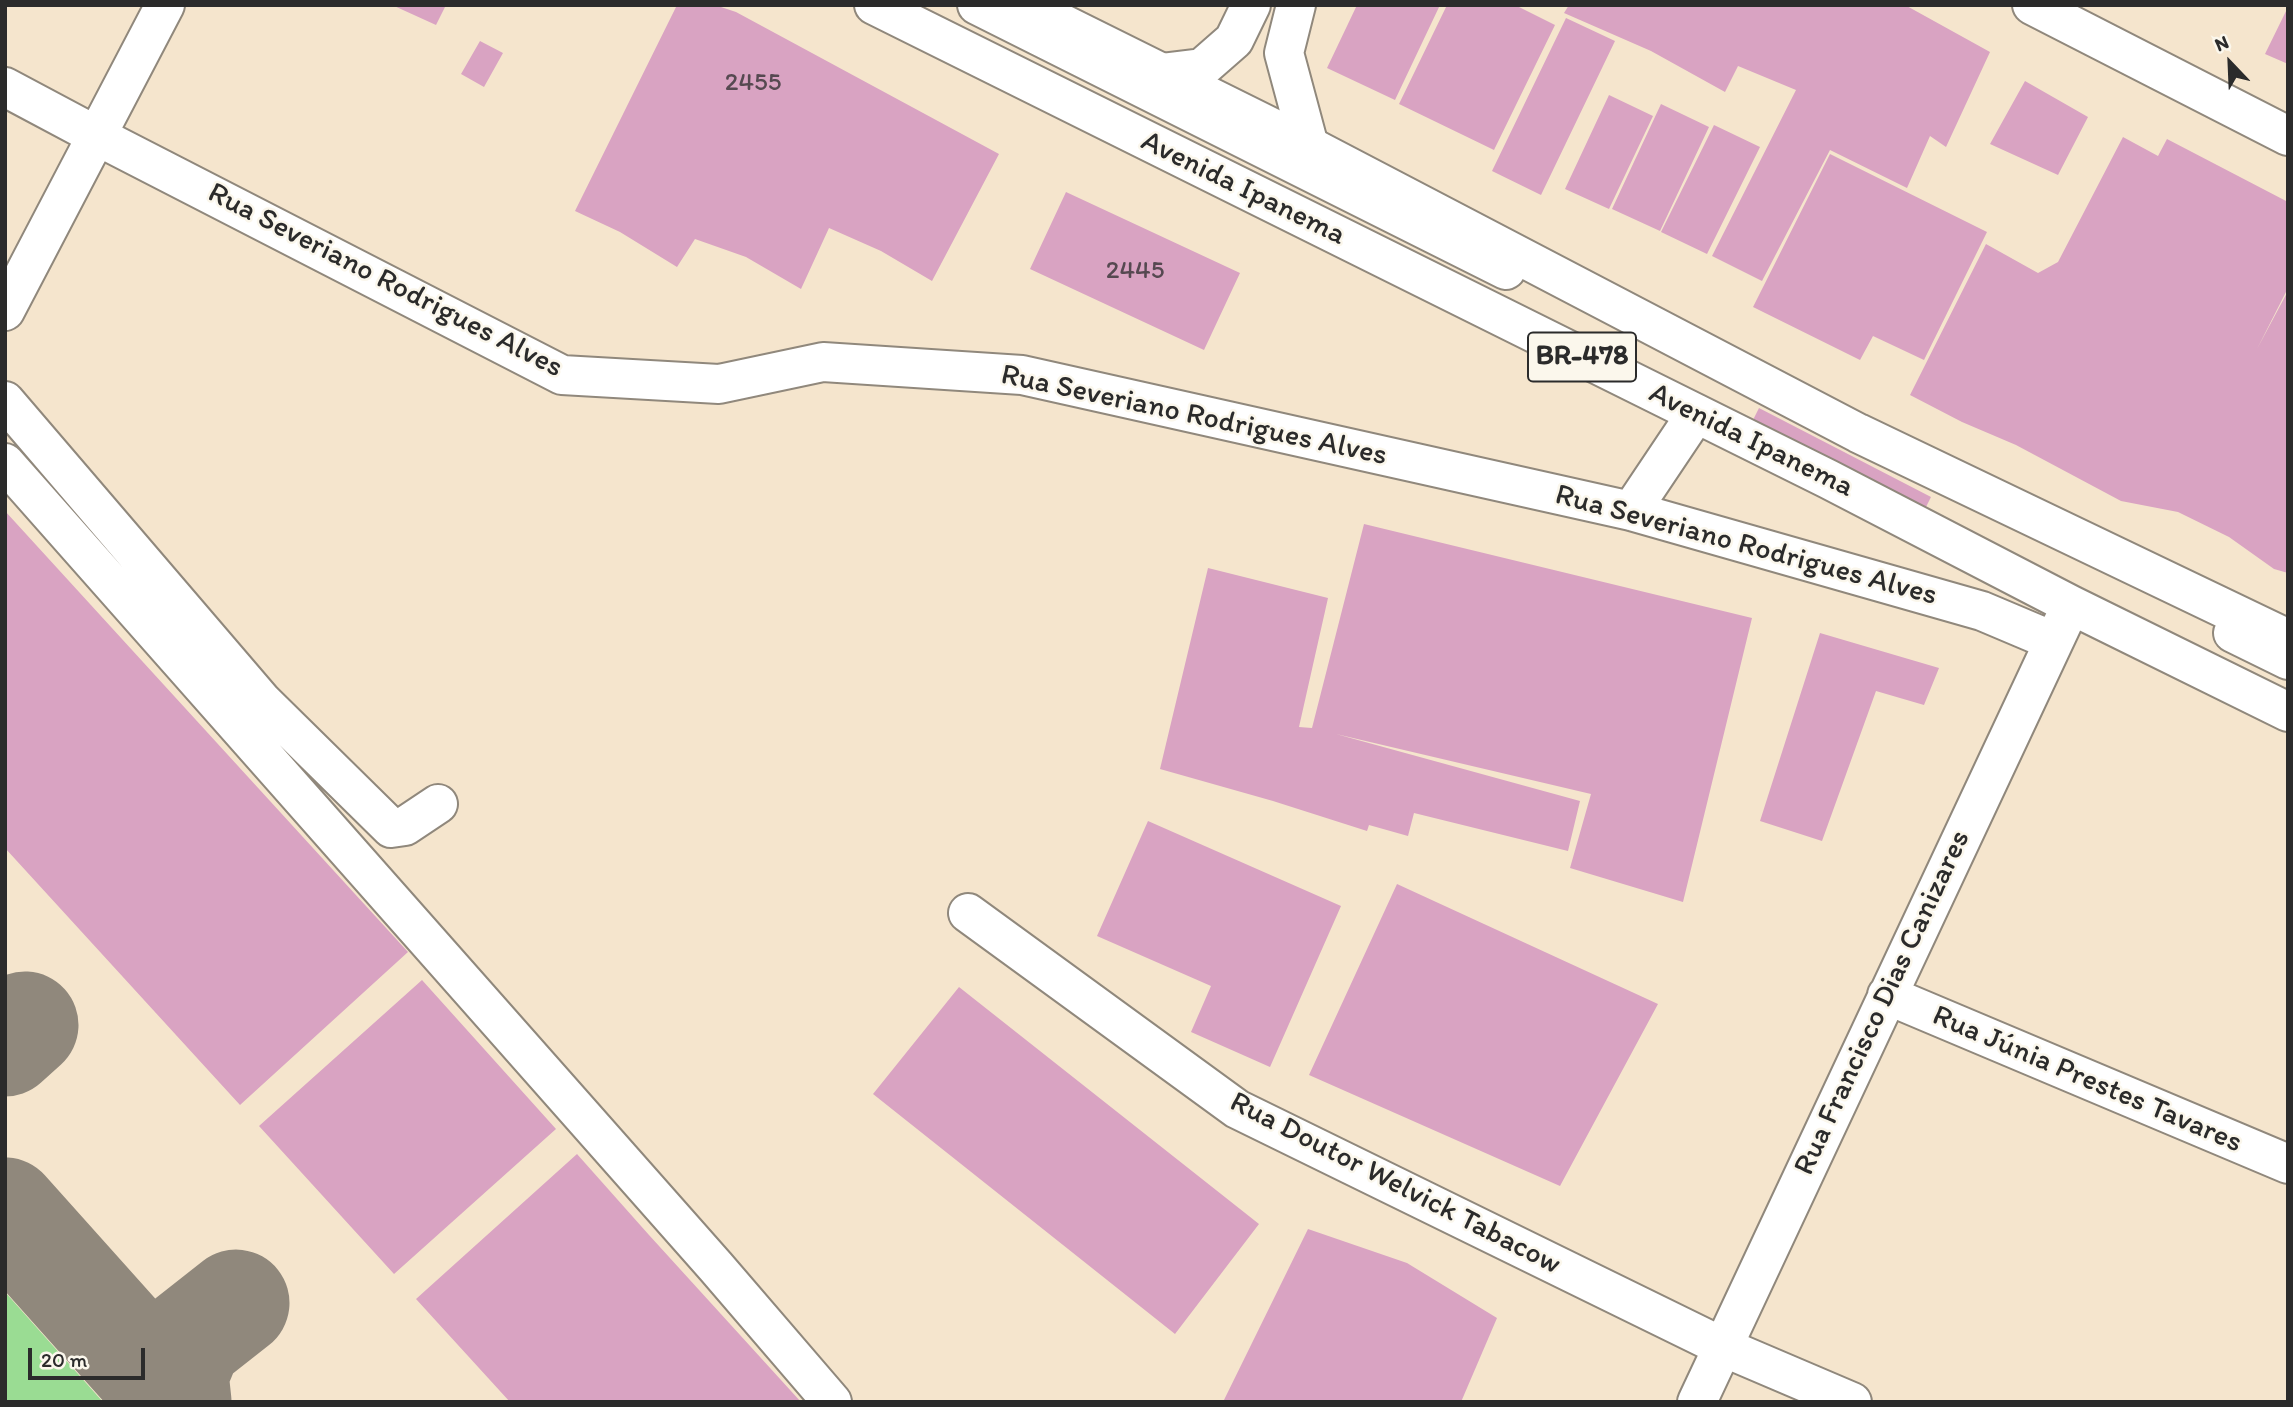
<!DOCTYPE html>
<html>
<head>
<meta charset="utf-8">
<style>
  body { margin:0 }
  #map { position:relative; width:2293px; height:1407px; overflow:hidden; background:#f5e5cd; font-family:Itim,sans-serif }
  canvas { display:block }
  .frame { position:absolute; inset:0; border:7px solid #2b2b2b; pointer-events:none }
  .north { position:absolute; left:2195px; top:28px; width:70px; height:70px; -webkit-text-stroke:5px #fbf7ec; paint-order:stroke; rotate:337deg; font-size:19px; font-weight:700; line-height:28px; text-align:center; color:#2b2b2b }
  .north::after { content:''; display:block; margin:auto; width:24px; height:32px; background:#2b2b2b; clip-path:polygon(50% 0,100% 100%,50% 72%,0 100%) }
  .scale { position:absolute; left:28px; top:1348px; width:117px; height:32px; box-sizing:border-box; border:4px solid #2b2b2b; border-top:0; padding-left:9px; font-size:21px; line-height:24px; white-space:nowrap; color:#2b2b2b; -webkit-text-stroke:5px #fbf7ec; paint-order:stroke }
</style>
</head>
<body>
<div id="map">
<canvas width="2293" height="1407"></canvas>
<div class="frame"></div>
<div class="north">N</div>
<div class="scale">20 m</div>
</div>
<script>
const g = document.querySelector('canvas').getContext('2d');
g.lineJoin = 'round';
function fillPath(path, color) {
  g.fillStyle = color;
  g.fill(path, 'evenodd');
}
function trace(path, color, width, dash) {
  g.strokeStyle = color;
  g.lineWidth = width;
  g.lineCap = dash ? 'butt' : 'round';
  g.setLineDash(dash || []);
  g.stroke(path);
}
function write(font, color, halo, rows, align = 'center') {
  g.font = font + ' Itim,sans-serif';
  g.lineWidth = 5;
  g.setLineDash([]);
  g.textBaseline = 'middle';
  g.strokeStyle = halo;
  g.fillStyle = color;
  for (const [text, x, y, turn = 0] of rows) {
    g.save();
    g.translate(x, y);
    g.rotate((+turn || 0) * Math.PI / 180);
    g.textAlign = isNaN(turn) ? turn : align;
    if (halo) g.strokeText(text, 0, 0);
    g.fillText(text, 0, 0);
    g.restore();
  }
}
fillPath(new Path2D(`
  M5 1292 103 1402H5Z`), '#9adc93');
trace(new Path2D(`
  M5 1043 25 1025
  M5 1211 176 1402
  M178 1402 175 1374 189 1340 236 1303`), '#90887c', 107);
fillPath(new Path2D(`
  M392 5H446L436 25Z
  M677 5H715L736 12 999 154 932 281 881 251 829 228 801 289 746 257 695 239 677 267 620 232 575 211Z
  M1357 5H1440L1395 100 1327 68Z
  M1447 5H1515L1555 25 1494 150 1399 104Z
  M1569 5H1905L1990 52 1946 147 1930 136 1907 188 1830 150 1762 281 1712 256 1796 90 1738 66 1725 92 1651 51 1564 13Z
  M2288 7V64L2265 54Z
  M1566 18 1615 41 1541 195 1492 171Z
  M480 41 503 53 484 87 461 74Z
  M2025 81 2088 117 2058 175 1990 144Z
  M1609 95 1653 116 1609 209 1565 189Z
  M1661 104 1709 127 1660 231 1612 209Z
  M1714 125 1760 147 1707 254 1661 232Z
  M2123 137 2158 156 2167 139 2288 202V288L2257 349 2288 291V573L2274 569 2229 537 2178 512 2121 501 2016 445 1962 422 1910 395 1986 244 2038 273 2058 262Z
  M1830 154 1987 232 1924 360 1873 336 1860 360 1753 307Z
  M1066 192 1240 273 1204 350 1030 269Z
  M1759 408 1931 497 1921 517 1749 428Z
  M5 511 408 952 240 1105 5 848Z
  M1364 524 1752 618 1683 902 1570 868 1591 794 1336 734 1580 801 1568 851 1414 813 1408 836 1369 825 1367 831 1273 801 1160 769 1208 568 1328 598 1299 727 1312 728Z
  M1820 633 1939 668 1924 705 1876 691 1822 841 1760 821Z
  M1148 821 1341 906 1270 1067 1191 1032 1211 986 1097 936Z
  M1397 884 1658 1004 1560 1186 1309 1075Z
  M422 980 556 1129 394 1274 259 1126Z
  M959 987 1259 1224 1175 1334 873 1094Z
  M577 1154 649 1235 801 1402H510L416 1299Z
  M1308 1229 1407 1263 1497 1318 1461 1402H1223Z`), '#d9a3c2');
const minor = new Path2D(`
  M977 5 1506 270
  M1296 5 1284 53 1309 146
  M2032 5 2288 136
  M1161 73 1202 68 1234 40 1251 5
  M5 87 97 136 562 375 719 384 823 362 1022 375 1631 511 1982 611 2053 641
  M5 311 165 5
  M5 401 262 701 391 828 405 826 438 804
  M5 463 716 1267 832 1402
  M1631 511 1696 414
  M2233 633 2288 660
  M968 913 1237 1109 1723 1347 1852 1402
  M1887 995 2288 1164
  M1697 1402 2065 618`);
const major = new Path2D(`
  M874 5 1828 479 2071 605 2288 712
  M1025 5 1309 146 1858 433 2288 639`);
trace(minor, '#90887c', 42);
trace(major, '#90887c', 42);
trace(minor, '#fff', 38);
trace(major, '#fff', 38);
write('26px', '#564951', null, [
  ["2455",753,83],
  ["2445",1135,271]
]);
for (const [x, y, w] of [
  [1582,357,108]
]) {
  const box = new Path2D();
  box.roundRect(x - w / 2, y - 24.5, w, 49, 5);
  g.fillStyle = '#fbf7ec';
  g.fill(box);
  trace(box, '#2b2b2b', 2);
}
write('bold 28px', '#2b2b2b', null, [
  ["BR-478",1582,357]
]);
write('30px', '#2b2b2b', '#fbf7ec', [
  ["Avenida Ipanema",1243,189,26],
  ["Rua Severiano Rodrigues Alves",385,281,27],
  ["Rua Severiano Rodrigues Alves",1194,416,12],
  ["Avenida Ipanema",1751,441,26],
  ["Rua Severiano Rodrigues Alves",1746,546,15],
  ["Rua Francisco Dias Canizares",1883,1003,-65],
  ["Rua Júnia Prestes Tavares",2087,1080,23],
  ["Rua Doutor Welvick Tabacow",1395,1184,27]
]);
</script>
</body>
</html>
